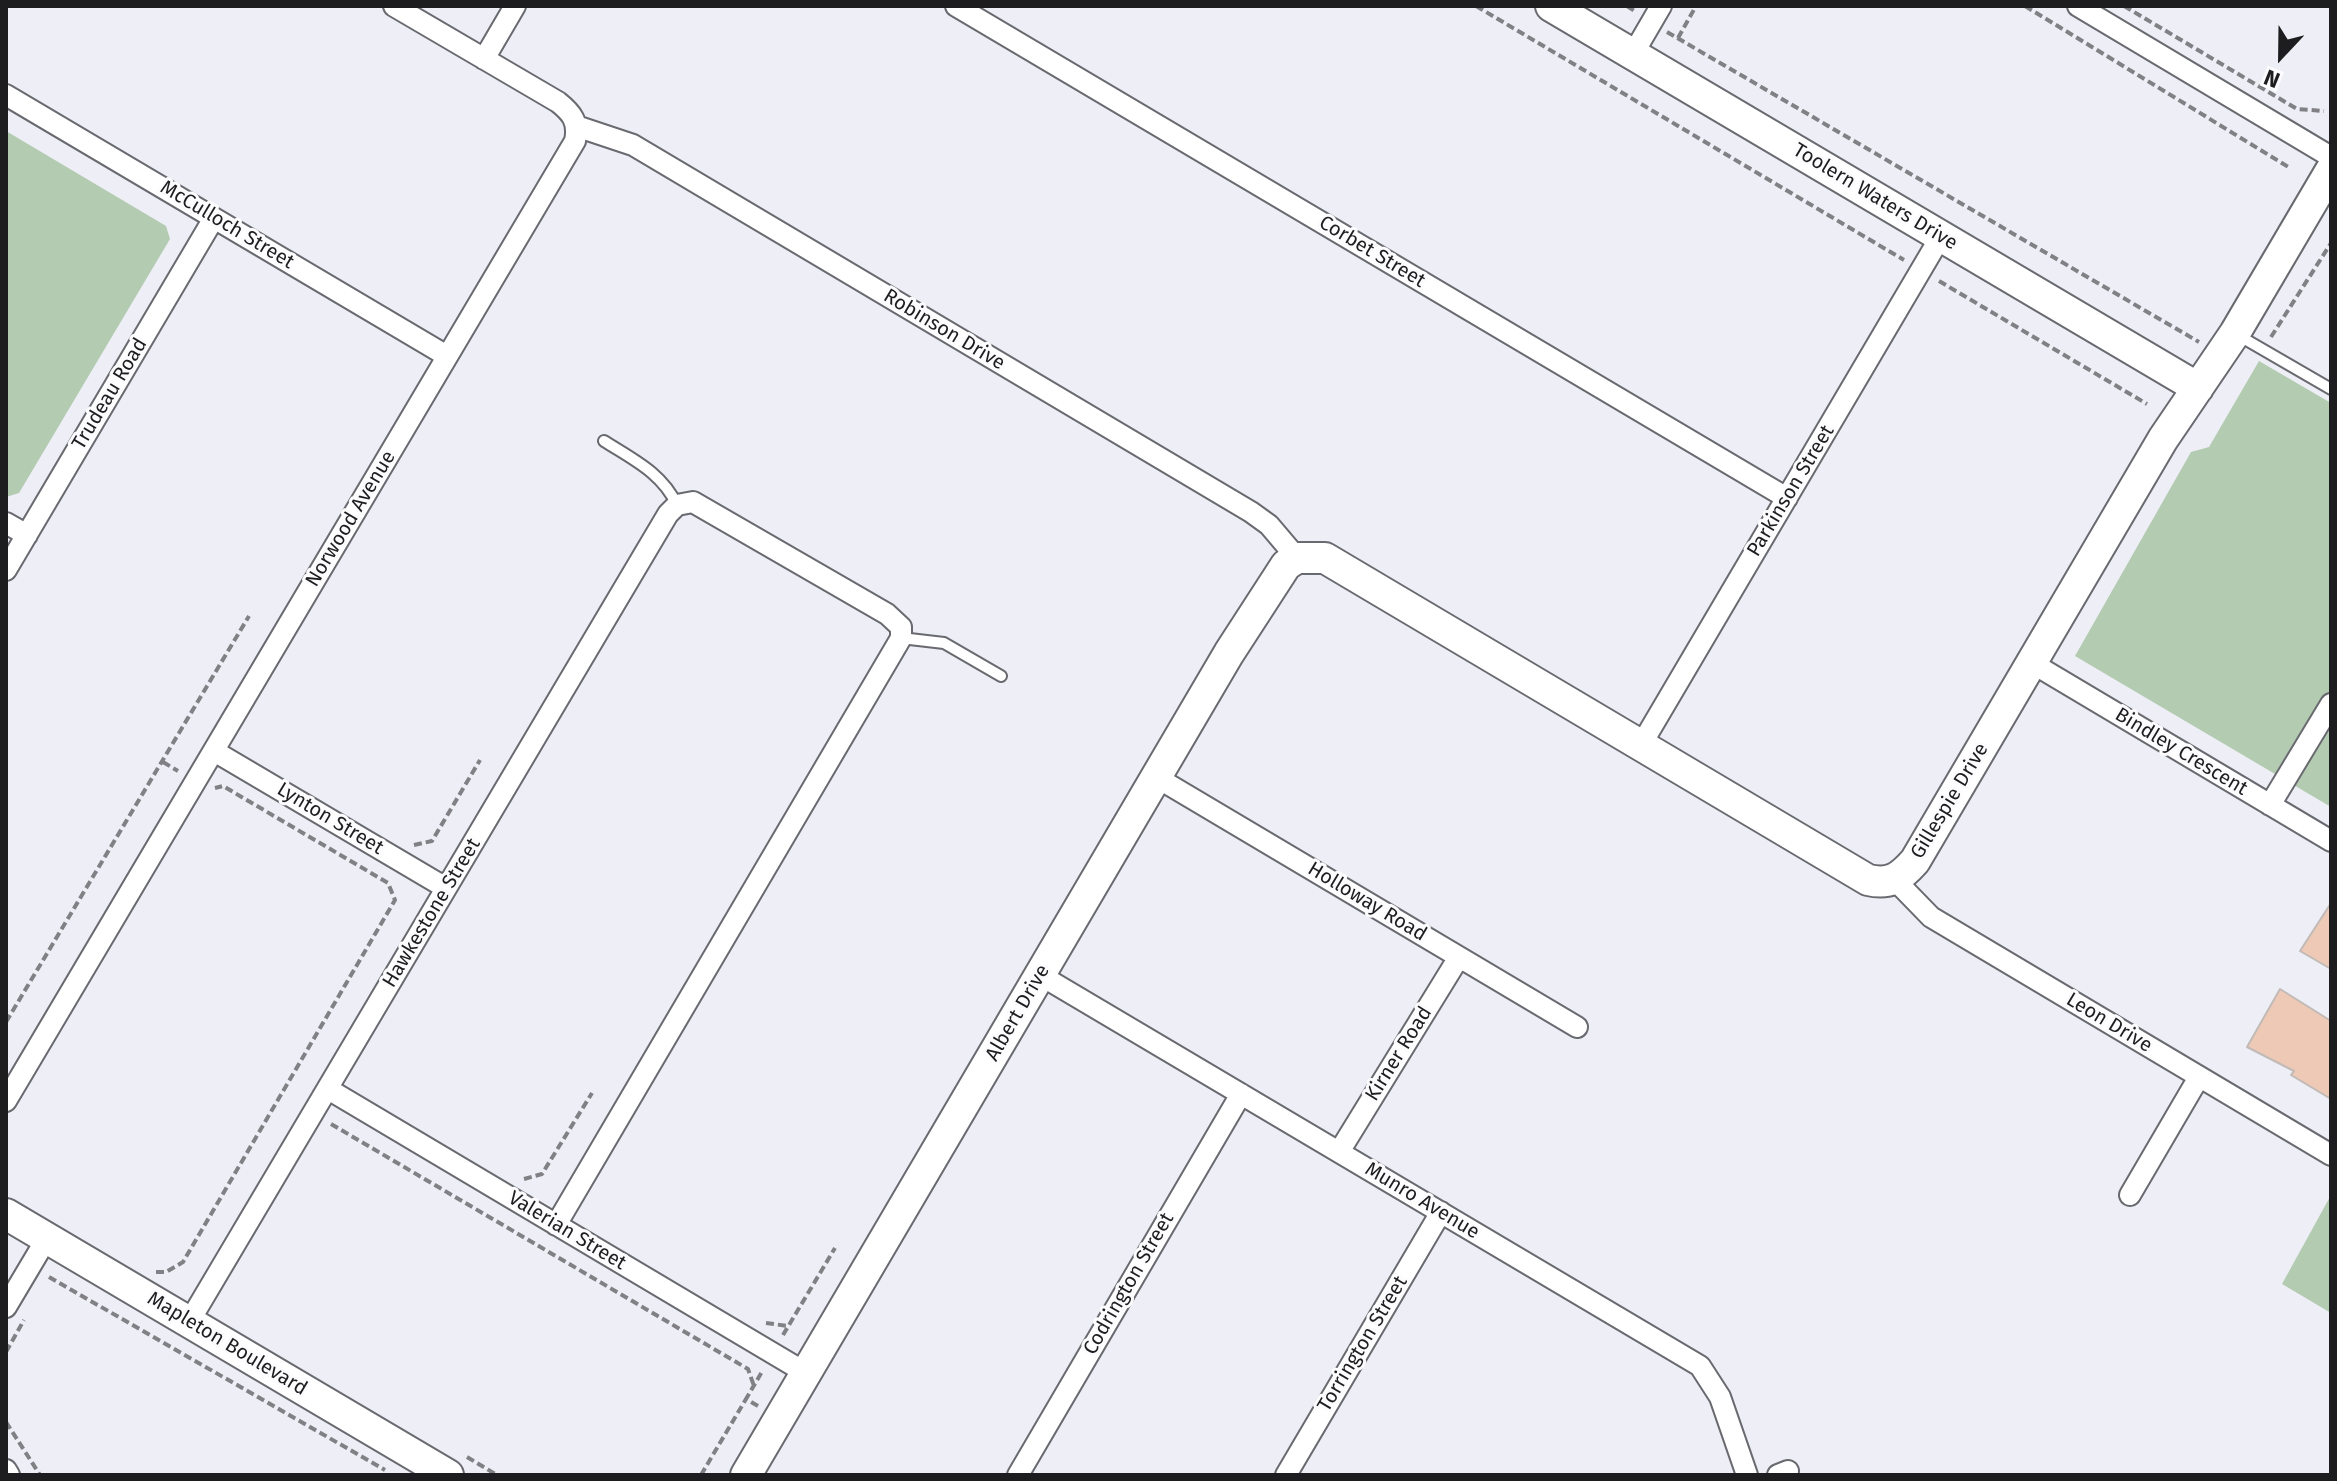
<!DOCTYPE html>
<html>
<head>
<meta charset="utf-8">
<style>
  body { margin:0 }
  #map { position:relative; width:2337px; height:1481px; overflow:hidden; background:#eeeef6; font-family:"Fira Sans",sans-serif }
  canvas { display:block }
  .frame { position:absolute; inset:0; border:8px solid #1d1d1f; pointer-events:none }
  .north { position:absolute; left:2241px; top:16px; width:80px; height:80px; -webkit-text-stroke:6px #fcfcfe; paint-order:stroke; rotate:202deg; font-size:22px; font-weight:700; line-height:32px; text-align:center; color:#1d1d1f }
  .north::after { content:''; display:block; margin:auto; width:28px; height:36px; background:#1d1d1f; clip-path:polygon(50% 0,100% 100%,50% 72%,0 100%) }
</style>
</head>
<body>
<div id="map">
<canvas width="2337" height="1481"></canvas>
<div class="frame"></div>
<div class="north">N</div>
</div>
<script>
const g = document.querySelector('canvas').getContext('2d');
g.lineJoin = 'round';
function fillPath(path, color) {
  g.fillStyle = color;
  g.fill(path, 'evenodd');
}
function trace(path, color, width, dash) {
  g.strokeStyle = color;
  g.lineWidth = width;
  g.lineCap = dash ? 'butt' : 'round';
  g.setLineDash(dash || []);
  g.stroke(path);
}
function write(font, color, halo, rows, align = 'center') {
  g.font = font + ' "Fira Sans",sans-serif';
  g.lineWidth = 6;
  g.setLineDash([]);
  g.textBaseline = 'middle';
  g.strokeStyle = halo;
  g.fillStyle = color;
  for (const [text, x, y, turn = 0] of rows) {
    g.save();
    g.translate(x, y);
    g.rotate((+turn || 0) * Math.PI / 180);
    g.textAlign = isNaN(turn) ? turn : align;
    if (halo) g.strokeText(text, 0, 0);
    g.fillText(text, 0, 0);
    g.restore();
  }
}
fillPath(new Path2D(`
  M6 131 166 226 170 239 19 493 6 497Z
  M2259 361 2331 403V807L2075 656 2191 452 2209 447Z
  M2331 1195V1313L2282 1284Z`), '#b3cbb1');
const building = new Path2D(`
  M2331 903V969L2300 951Z
  M2280 989 2331 1021V1099L2291 1075 2294 1071 2247 1047Z`);
fillPath(building, '#eecab6');
trace(building, '#c1bab6', 2);
const lane = new Path2D(`
  M2236 334 2331 389
  M604 441C634 460 662 473 677 505
  M901 638 944 643 1001 676`);
const street = new Path2D(`
  M956 6 1787 498
  M2078 6 2331 157
  M1633 54 1661 6
  M484 59 515 6
  M6 95 447 356
  M576 126 633 145 1251 512 1269 525 1297 558
  M6 523 27 535
  M6 570 214 218
  M2032 663 2331 841
  M1641 745 1941 236
  M214 751 446 888
  M1156 777 1577 1027
  M2270 805 2331 704
  M1895 880 1931 917 2331 1155
  M1040 975 1700 1366 1720 1397 1747 1475
  M328 1089 806 1373
  M6 1101 575 141C579 122 572 113 558 102L394 6
  M1339 1152 1459 957
  M2130 1195 2199 1077
  M6 1307 47 1238
  M189 1322 668 514 677 505 693 502 887 614 901 627V638L556 1225
  M6 1470 9 1475
  M1018 1475 1241 1094
  M1286 1475 1441 1212
  M1778 1475 1788 1471`);
const secondary = new Path2D(`
  M1551 6 2198 388
  M6 1214 448 1475
  M746 1475 1229 653 1286 565 1297 558H1325L1868 880C1890 885 1900 878 1915 861L2163 439 2235 333 2331 170`);
trace(lane, '#696970', 14);
trace(street, '#696970', 24);
trace(secondary, '#696970', 34);
trace(new Path2D(`
  M1476 6 1904 260
  M1627 6 1636 12
  M2025 6 2290 168
  M2124 6 2297 109 2324 111
  M1667 32 2199 342
  M1678 38 1696 6
  M1939 281 2147 404
  M2271 337 2331 243
  M163 762 178 771
  M414 845 432 841 480 760
  M6 1022 249 616
  M331 1124 748 1369 754 1386
  M524 1179 542 1174 592 1093
  M156 1272H166L183 1262 395 900 388 883 223 786 215 788
  M49 1277 385 1470
  M766 1323 788 1326
  M783 1335 835 1248
  M6 1352 24 1320
  M758 1406 746 1399 763 1370
  M6 1422 40 1475
  M467 1457 497 1475
  M701 1475 746 1399`), '#808085', 4, [8, 4]);
trace(lane, '#fff', 10);
trace(street, '#fff', 20);
trace(secondary, '#fff', 30);
write('20px', '#1d1d1f', '#fcfcfe', [
  ["Toolern Waters Drive",1875,197,31],
  ["McCulloch Street",227,225,31],
  ["Corbet Street",1372,252,31],
  ["Robinson Drive",944,330,31],
  ["Trudeau Road",110,394,-59],
  ["Parkinson Street",1791,491,-59],
  ["Norwood Avenue",351,519,-59],
  ["Bindley Crescent",2181,752,31],
  ["Gillespie Drive",1950,801,-59],
  ["Lynton Street",330,819,31],
  ["Holloway Road",1367,902,31],
  ["Hawkestone Street",432,913,-59],
  ["Albert Drive",1018,1013,-60],
  ["Leon Drive",2109,1023,31],
  ["Kirner Road",1399,1054,-58],
  ["Munro Avenue",1422,1201,31],
  ["Valerian Street",567,1231,31],
  ["Codrington Street",1129,1284,-60],
  ["Mapleton Boulevard",227,1344,31],
  ["Torrington Street",1363,1344,-59]
]);
</script>
</body>
</html>
